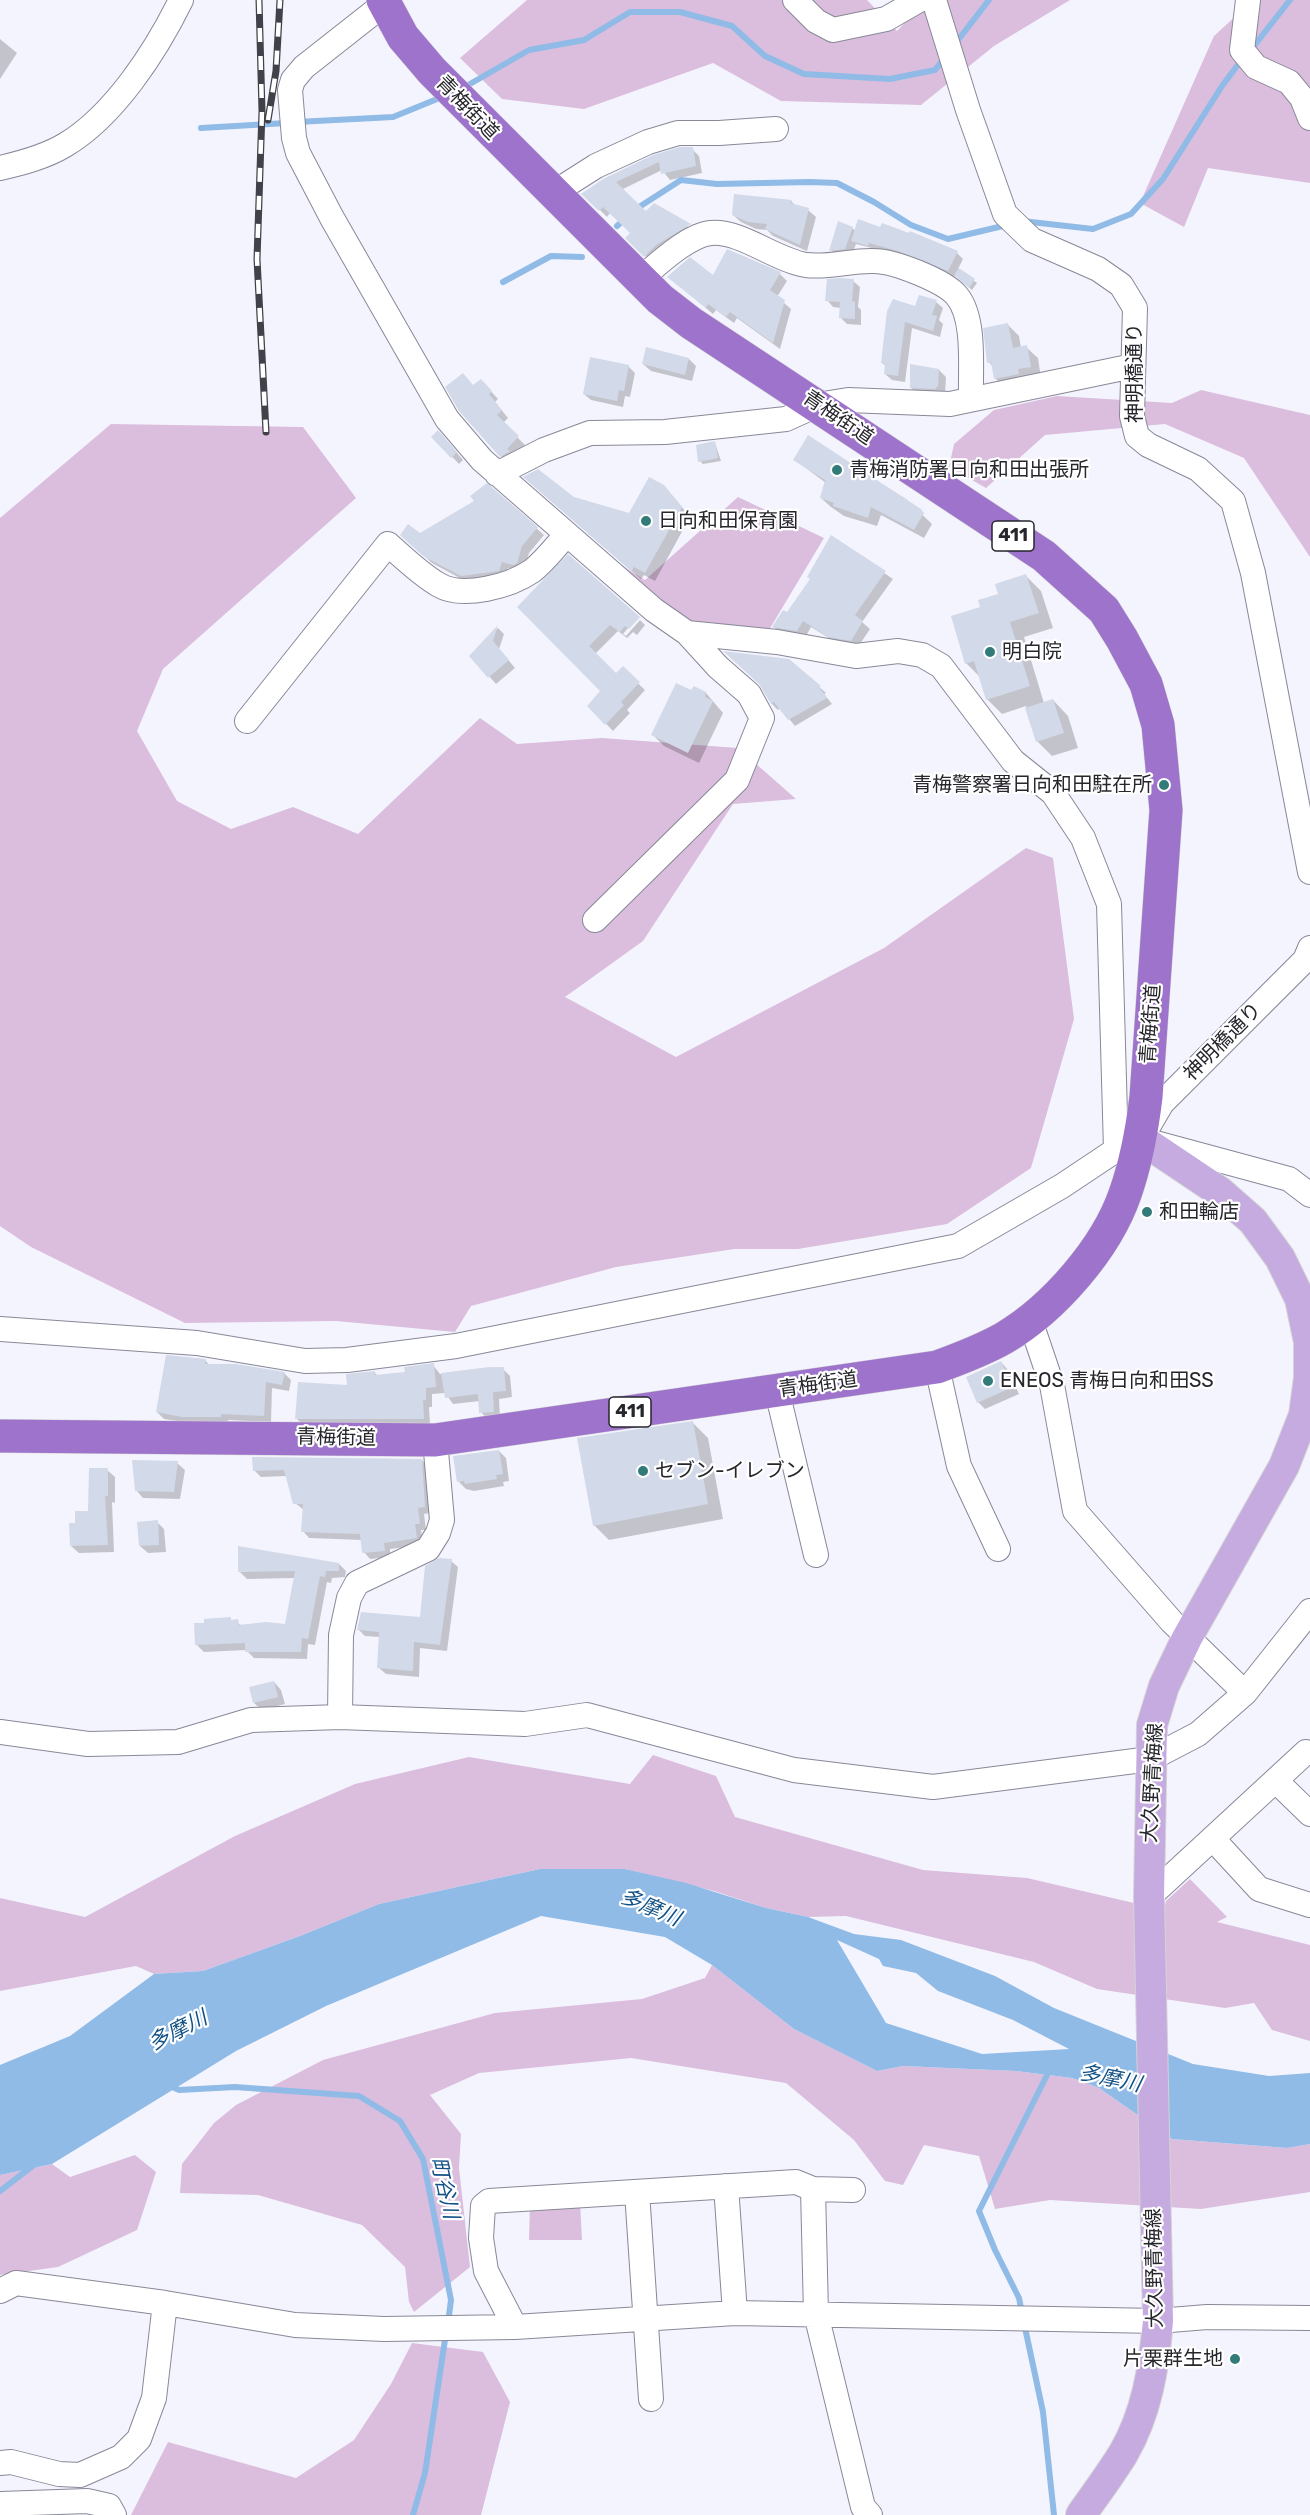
<!DOCTYPE html>
<html>
<head>
<meta charset="utf-8">
<style>
  body { margin:0 }
  canvas { display:block; background:#f4f4fe }
</style>
</head>
<body>
<canvas width="1310" height="2515"></canvas>
<script>
const g = document.querySelector('canvas').getContext('2d');
g.lineJoin = 'round';
function fillPath(path, color) {
  g.fillStyle = color;
  g.fill(path, 'evenodd');
}
function trace(path, color, width, dash) {
  g.strokeStyle = color;
  g.lineWidth = width;
  g.lineCap = dash ? 'butt' : 'round';
  g.setLineDash(dash || []);
  g.stroke(path);
}
function write(font, color, halo, rows, align = 'center') {
  g.font = font + ' Rubik,"Noto Sans JP",sans-serif';
  g.lineWidth = 4.5;
  g.setLineDash([]);
  g.textBaseline = 'middle';
  g.strokeStyle = halo;
  g.fillStyle = color;
  for (const [text, x, y, turn = 0] of rows) {
    g.save();
    g.translate(x, y);
    g.rotate((+turn || 0) * Math.PI / 180);
    g.textAlign = isNaN(turn) ? turn : align;
    if (halo) g.strokeText(text, 0, 0);
    g.fillText(text, 0, 0);
    g.restore();
  }
}
fillPath(new Path2D(`
  M527 0H867L897 31 926 0H1070L994 46 921 105 781 101 713 63 584 109 502 99 460 58Z
  M1238 0H1310V183L1208 168 1184 227 1140 203 1214 36 1239 13Z
  M1201 390 1310 415V557L1244 458 1165 424 1045 435 986 488 949 467 954 444 994 410 1057 396 1172 403Z
  M111 424 303 427 356 498 163 669 137 731 177 801 231 829 293 807 358 834 480 718 517 744 602 738 738 748 796 799 733 804 643 941 565 997 676 1057 884 948 1026 848 1053 858 1074 1019 1031 1168 947 1224 798 1249H734L616 1267 471 1306 455 1332 336 1321 185 1323 31 1247 0 1226V518Z
  M738 497 824 538 766 635 694 629 607 556 645 580Z
  M653 1755 716 1776 735 1817 923 1870 1027 1878 1164 1910 1166 1901 1190 1879 1227 1917 1217 1922 1310 1945V2041L1272 2030 1254 2003 1225 2008 1097 1989 1034 1962 846 1916 808 1917 766 1908 714 1891 625 1869H540L379 1904 300 1936 203 1971 154 1974 136 1966 0 1991V1898L85 1917 235 1836 355 1784 469 1757 630 1784Z
  M712 1965 794 2029 877 2071 903 2066 1016 2071 1072 2078 1099 2088 1172 2139 1287 2148 1310 2144V2192L1201 2209 1050 2200 995 2209 979 2156 924 2145 903 2185 885 2181 854 2140 786 2083 631 2058 479 2073 430 2095 461 2134 459 2168 470 2267 414 2312 409 2302 405 2267 362 2225 258 2195 180 2193 182 2164 214 2123 236 2105 323 2060 495 2013 642 1999 705 1978Z
  M135 2155 156 2172 137 2230 58 2267 0 2275V2175L52 2164 70 2177Z
  M580 2203 582 2240H529L530 2205Z
  M412 2343 483 2352 510 2402 481 2515H131L168 2442 296 2478 354 2440 391 2384Z`), '#dbbedd');
fillPath(new Path2D(`
  M540 1869H625L686 1883 766 1908 808 1917 854 1934 901 1940 995 1976 1054 2008 1193 2064 1269 2076 1310 2073V2144L1287 2148 1172 2139 1099 2088 1072 2078 1016 2071 903 2066 877 2071 794 2029 712 1965 665 1937 541 1916 326 2006 236 2051 52 2164 0 2175V2065L70 2036 154 1974 203 1971 300 1936 379 1904ZM837 1940 879 1959 883 1966 916 1973 938 1991 1013 2020 1069 2049 982 2054 886 2023Z`), '#90bbe7');
fillPath(new Path2D(`
  M0 39 17 53 0 79Z
  M692 149 699 156 702 173 670 180 662 170 621 190 646 213 654 205 696 232 652 262 627 238 632 233 610 213 607 217 584 194 604 180Z
  M791 201 797 207 808 210 816 217 807 251 773 236 767 230 756 229 741 222 733 215Z
  M852 228 856 231 957 253 963 259 958 269 977 283 972 290 956 275 955 277 907 257 856 244 852 255 838 257 831 250Z
  M728 251 780 274 787 281 777 297 791 309 780 349 737 318 734 323 716 310 713 314 669 277H713Z
  M853 281 860 287 858 307 861 310V325L847 324 841 318V308L833 307 827 300Z
  M936 302 943 308 939 320 943 324 940 337 912 328 905 382 892 380 885 374 886 366 882 363 889 311 916 308Z
  M1008 325 1019 336 1021 348 1026 347 1038 358 1041 378 1006 389 995 378 993 367 989 362Z
  M689 359 696 366 692 381 651 371 643 364Z
  M628 366 635 373 630 397 625 396 623 407 591 400 584 394Z
  M939 370 946 377 945 394 919 395 911 388Z
  M474 387 488 388 498 399 495 402 508 418 503 423 525 445 508 463 501 456Z
  M433 437 445 439 463 460 459 464Z
  M808 438 906 499 932 524 924 538 881 515 877 526 844 516 831 507 821 498 826 483 795 460Z
  M715 443 721 461 703 464 700 461Z
  M487 485 544 535 529 553 524 570 508 568 506 577 469 583 432 563 409 542 476 501Z
  M534 486 629 515 673 496 690 517 655 581 644 575 641 579Z
  M831 537 893 579 862 622 870 629 858 647 837 643 811 627 805 638 781 634 774 627 787 614 812 579Z
  M1026 576 1041 591 1053 628 1024 637 1044 703 1053 700 1068 716 1078 748 1052 756 1037 741 1026 706 1002 714 987 699 981 678 966 663 982 608Z
  M519 607 637 617 623 634 626 636 640 620 645 625 637 635 633 632 627 638 618 631 595 654 616 675 623 669 645 690 627 710 630 713 613 731 589 706 602 691Z
  M498 628 504 634 499 649 515 668 496 684 471 656Z
  M789 660 826 693 824 694 832 704 795 726 780 708 778 710 772 704 761 684Z
  M692 692 706 693 723 713 699 763 664 746 653 735Z
  M205 1360 210 1366 284 1373 291 1380 289 1391 272 1388 271 1422 228 1420 227 1424 190 1423 164 1419 157 1412Z
  M1001 1362 1008 1370 1019 1394 985 1409 978 1402Z
  M433 1365 440 1374 503 1369 510 1376 512 1397 499 1399 500 1418 487 1419 481 1412 480 1401 453 1404 445 1393 432 1394V1407H429L430 1425H303L296 1418 374 1372 378 1376 407 1374Z
  M693 1423 708 1438 723 1519 609 1540 594 1525Z
  M499 1451 506 1458 509 1481 503 1482 504 1486 474 1491 466 1489 459 1482Z
  M422 1460 428 1467 430 1513 424 1514 426 1530H421L423 1545 390 1549V1557L370 1559 364 1552 362 1540 309 1538 303 1531 304 1510 295 1503 287 1476 261 1477 254 1470Z
  M177 1463 185 1470 180 1499 143 1498 136 1490Z
  M107 1470 115 1477V1503L112 1502 114 1552 79 1553 71 1546 77 1525 90 1512Z
  M157 1522 164 1529 166 1552 148 1553 140 1546Z
  M451 1561 458 1567 447 1651 420 1648 419 1677 386 1674 379 1668 380 1637 365 1636 358 1629 421 1618Z
  M339 1564 346 1571 345 1577 332 1578 331 1583 327 1582 315 1645 308 1644 307 1659 254 1658 246 1650 204 1652 197 1645 230 1619 243 1626H287L296 1578 247 1579 240 1572Z
  M274 1682 281 1690 285 1704 262 1710 254 1703 251 1689Z`), '#0003');
trace(new Path2D(`
  M955 44 989 0
  M1250 51 1290 0
  M463 88 529 50 584 40 630 12H680L732 26 765 56 804 74 890 79 935 70 945 57
  M297 122 393 117 442 97
  M201 128 287 123
  M636 209 681 180 717 184 810 182 837 183 874 202 911 225 948 239 1007 225
  M1022 221 1093 229 1131 214 1163 179 1222 86 1243 58
  M617 226 626 218
  M503 282 551 256 582 257
  M168 2085 179 2090 235 2087 359 2096 400 2121 423 2159 451 2300 448 2323
  M0 2191 35 2164
  M1022 2313 1019 2298 995 2250 979 2211 1051 2067
  M1024 2323 1043 2412 1054 2515
  M413 2515 425 2473 446 2333`), '#90bbe7', 6);
fillPath(new Path2D(`
  M680 147H693L696 166 661 174 659 162 616 182 646 211 654 203 691 224 656 245 644 257 625 238 630 233 603 207 599 211 581 194 603 179 653 155Z
  M734 194 792 200 790 203 809 208 800 245 765 229 767 224 748 222 732 215Z
  M858 219 880 227 882 223 909 233 910 231 958 251 948 271 898 251 869 243 868 246 851 241Z
  M838 221 853 227 845 249 829 251Z
  M727 249 781 272 770 290 785 300 773 343 730 312 726 317 708 304 706 308 667 277 690 257 713 275Z
  M959 268 975 279 969 288 954 275Z
  M839 278 854 279 852 301 855 302V319L839 318 840 302 825 301 827 279Z
  M919 295 937 300 932 315 937 316 933 331 905 322 898 376 884 374 885 364 881 363 887 311 893 299 915 306Z
  M1008 323 1013 348 1027 345 1031 367 1018 369 1019 374 994 379 991 362 987 363 983 328Z
  M646 347 689 358 685 375 642 364Z
  M590 357 629 365 624 391 619 390 617 401 583 394Z
  M910 364 939 369 938 386 935 389 910 388Z
  M463 373 473 385 481 379 492 391 489 394 502 410 497 415 519 436 507 449 510 451 500 457 459 411 445 387Z
  M438 430 457 452 451 458 431 437Z
  M808 435 921 509 924 513 914 530 871 507 868 518 833 506 834 503 820 498 825 480 793 460Z
  M715 441 718 458 698 462 696 445Z
  M538 469 574 497 629 513 649 477 664 485 682 507 645 573 634 567 631 571 523 477Z
  M487 483 538 527 522 546 517 563 513 565 502 562 499 571 461 576 423 556 400 535 408 524 420 533 474 501 470 496Z
  M831 535 886 571 855 615 863 621 851 641 828 637 803 621 797 631 772 627 783 610 787 612 810 579 807 577Z
  M568 554 640 617 629 629 625 626 620 632 610 625 589 646 616 673 623 666 640 682 621 702 624 705 605 725 587 706 600 691 517 607Z
  M1026 574 1039 613 1010 622 1030 686 986 700 974 661 965 664 951 616 980 607 978 600 998 594 995 584Z
  M498 625 493 641 509 660 488 678 469 656Z
  M723 651 789 659 821 686 819 687 827 698 788 720 774 702 771 704 759 684Z
  M676 683 691 690 694 686 706 692 705 697 713 701 688 753 651 735Z
  M1053 699 1064 733 1036 742 1025 708Z
  M166 1355 206 1359 205 1364H236L285 1372 282 1385 266 1382 264 1416 221 1414V1417H182L156 1412Z
  M1001 1361 1013 1387 977 1403 966 1377Z
  M434 1363 436 1387 426 1388V1400H423L424 1419H295L298 1382 347 1385 346 1374 375 1371V1375L405 1372 404 1367Z
  M489 1367H504L506 1391 493 1392 494 1412 479 1413 478 1394 445 1398 441 1373Z
  M693 1421 708 1504 593 1526 577 1438Z
  M499 1450 503 1474 496 1475 497 1479 465 1484 464 1481 457 1482 453 1456Z
  M252 1457 422 1459 425 1507 418 1508 420 1524H415L417 1538 384 1543 385 1551 362 1553 360 1534 301 1532 303 1504H293L284 1470 253 1471Z
  M132 1460 178 1461 174 1492 135 1491Z
  M89 1468H108V1496H105L108 1545 70 1546 69 1523H75V1511H88Z
  M158 1520 159 1545 139 1546 137 1522Z
  M238 1546 339 1563V1571H326L325 1577 320 1576 308 1639 302 1638 301 1652H245V1643L195 1645 194 1623H204V1619L231 1617V1620L238 1619 239 1625 266 1622 285 1624 295 1571 238 1572Z
  M439 1558 452 1559 440 1645 414 1642 413 1671 377 1668 379 1632 357 1630 361 1612 420 1617 425 1566Z
  M274 1681 278 1697 253 1703 249 1687Z`), '#d2d9e9');
const minor = new Path2D(`
  M795 0 816 21 833 30 886 19 919 0
  M934 0 968 110 1005 214 1032 240 1098 269 1121 285 1135 308 1132 416 1137 436 1148 445 1198 469 1233 501 1253 573 1310 872
  M1248 0 1242 50 1256 67 1289 82 1302 98 1310 118
  M384 4 304 67 293 80 290 90 294 138 298 153 332 218 447 419 482 460 654 610 687 633 777 642 856 656 898 651 922 655 941 666 1013 761 1053 793 1083 838 1109 904 1116 1150
  M0 168C22 163 45 157 65 145 114 116 156 51 181 0
  M552 194 596 166 648 142 678 133H719L776 129
  M639 280C657 265 688 235 711 233 740 230 775 260 806 265 828 268 852 260 874 261 894 261 945 281 957 296 976 319 970 370 971 399
  M497 474 544 450 590 433 665 432 786 419 817 405 848 400 950 404 1133 366
  M247 721 388 544C404 558 420 574 439 585 463 599 510 586 532 571 545 561 556 546 567 534
  M595 920 737 780 762 718 749 694 718 667 687 633
  M1145 1132 1162 1103 1305 960 1310 948
  M1030 1320 1052 1385 1075 1511 1172 1622 1245 1693
  M0 1329 197 1343 305 1361 347 1360 456 1346 958 1246 1062 1186 1116 1150 1141 1139 1289 1179 1310 1195
  M937 1367 959 1466 998 1549
  M777 1391 816 1555
  M340 1717 341 1635 349 1598 357 1583 428 1549 438 1533 442 1520 435 1440
  M0 1732 88 1744 178 1742 251 1720 340 1717 525 1724 587 1715 794 1770 933 1787 1150 1759 1198 1734 1245 1693 1310 1611
  M1276 1781 1310 1814
  M1213 1839 1259 1889 1310 1905
  M1149 1897 1306 1752
  M726 2186 735 2313
  M813 2189 816 2314 863 2507 870 2515
  M637 2192 651 2399
  M0 2291 16 2283 165 2303 295 2325 384 2329 515 2327 735 2313 1158 2321 1207 2317 1310 2318
  M515 2327 486 2271 481 2238 483 2206 489 2201 796 2182 813 2189 853 2190
  M0 2463 11 2462 59 2474 80 2475 121 2457 139 2439 154 2398 165 2303
  M0 2504 87 2501 109 2506 114 2515`);
const major = new Path2D(`
  M1081 2515C1095 2495 1110 2475 1123 2454 1147 2413 1154 2367 1158 2321L1149 1897 1152 1725 1164 1686 1187 1638 1284 1466 1304 1415 1309 1378V1342L1300 1299 1280 1258 1253 1221 1220 1192 1141 1139`);
const highway = new Path2D(`
  M0 1436 435 1440 937 1367C959 1359 983 1350 1004 1338 1053 1309 1106 1249 1125 1194 1136 1163 1142 1130 1146 1097L1166 810 1158 725 1146 684 1122 639 1104 610 1044 556 691 323 660 299 432 71 403 37 383 0`);
trace(minor, '#888898', 26);
trace(major, '#d4d4d5', 32);
trace(highway, '#d4d4d5', 34);
trace(minor, '#fff', 24);
trace(major, '#c5abe0', 30);
trace(highway, '#9e73cb', 33);
const rail = new Path2D(`
  M259 0 262 111 257 259 266 432
  M268 120 276 71 280 0`);
trace(rail, '#414149', 7);
trace(rail, '#fff', 4.5, [14]);
for (const [x, y, r, color] of [
  [837,470,6,"#327b79"],
  [646,521,6,"#327b79"],
  [990,652,6,"#327b79"],
  [1164,785,6,"#327b79"],
  [1147,1212,6,"#327b79"],
  [988,1381,6,"#327b79"],
  [643,1471,6,"#327b79"],
  [1235,2359,6,"#327b79"]
]) {
  const dot = new Path2D();
  dot.arc(x, y, r, 0, 2 * Math.PI);
  g.fillStyle = color;
  g.fill(dot);
  trace(dot, '#fff', 2);
}
for (const [x, y, w] of [
  [1013,536,42],
  [630,1412,42]
]) {
  const box = new Path2D();
  box.roundRect(x - w / 2, y - 15, w, 30, 4.5);
  g.fillStyle = '#fff';
  g.fill(box);
  trace(box, '#26262d', 1.5);
}
write('bold 18px', '#26262d', null, [
  ["411",1013,536],
  ["411",630,1412]
]);
write('20px', '#26262d', '#fff', [
  ["青梅街道",467,108,46],
  ["神明橋通り",1135,373,-90],
  ["青梅街道",838,418,34],
  ["青梅街道",1151,1024,-86],
  ["神明橋通り",1223,1042,-45],
  ["青梅街道",818,1385,-8],
  ["青梅街道",336,1438,1],
  ["大久野青梅線",1153,1783,-87],
  ["大久野青梅線",1155,2268,-91]
]);
write('20px', '#26262d', '#fff', [
  ["青梅消防署日向和田出張所",849,470],
  ["日向和田保育園",658,521],
  ["明白院",1002,652],
  ["青梅警察署日向和田駐在所",1152,785,"right"],
  ["和田輪店",1159,1212],
  ["ENEOS 青梅日向和田SS",1000,1381],
  ["セブン-イレブン",655,1471],
  ["片栗群生地",1223,2359,"right"]
], 'left');
write('italic 21px', '#115186', '#fff', [
  ["多摩川",650,1908,23],
  ["多摩川",178,2031,-27],
  ["多摩川",1110,2079,12],
  ["町谷川",444,2188,77]
]);
</script>
</body>
</html>
